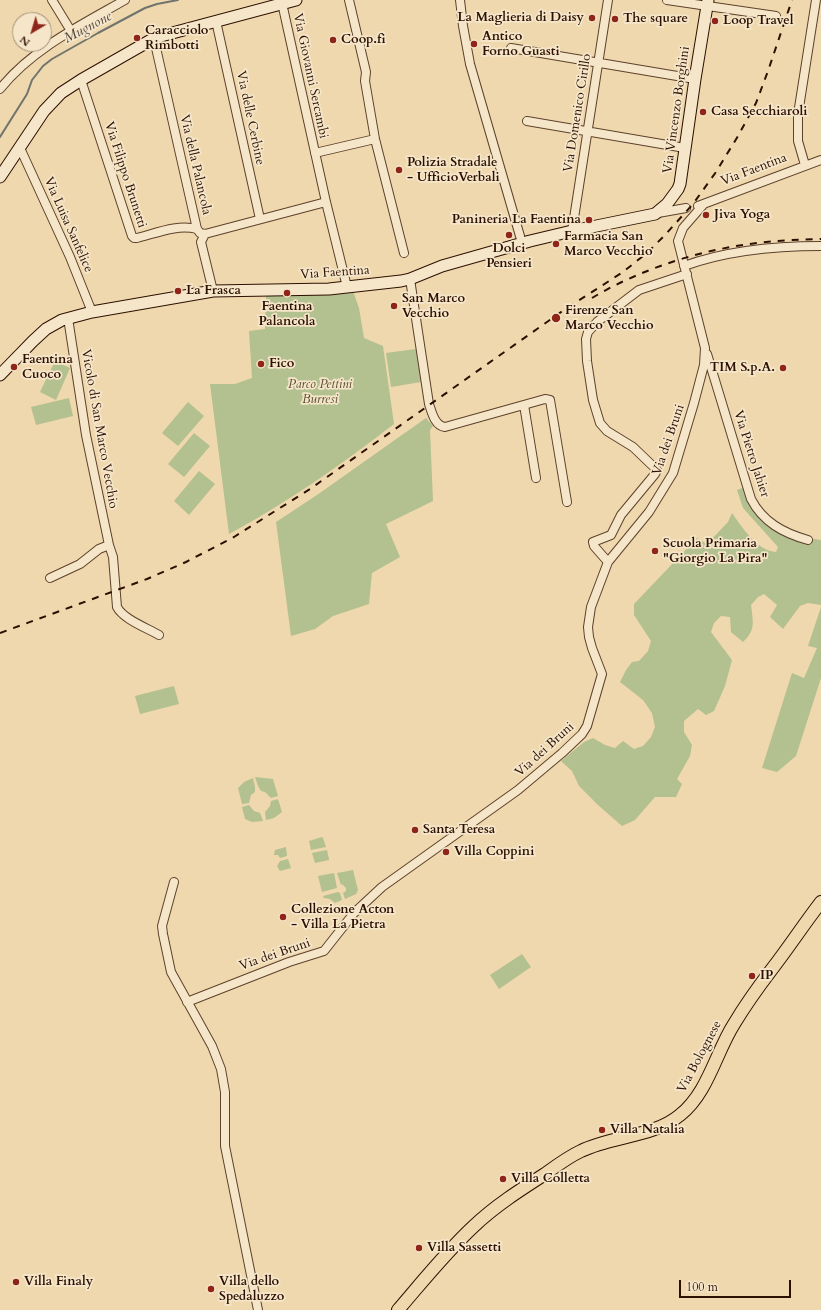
<!DOCTYPE html>
<html>
<head>
<meta charset="utf-8">
<style>
  body { margin:0 }
  #map { position:relative; width:821px; height:1310px; overflow:hidden; background:#efd8ad; font-family:Cardo,serif }
  canvas { display:block }
  .north { position:absolute; left:12px; top:12px; width:40px; height:40px; box-sizing:border-box; background:#f5e6ca; border:1px solid #a59079; border-radius:50%; rotate:218deg; font-size:11px; font-weight:700; line-height:16px; text-align:center; color:#2c0f00 }
  .north::after { content:''; display:block; margin:auto; width:14px; height:18px; background:#8f2418; clip-path:polygon(50% 0,100% 100%,50% 72%,0 100%) }
  .scale { position:absolute; left:679px; top:1280px; width:112px; height:18px; box-sizing:border-box; border:2px solid #2c0f00; border-top:0; padding-left:5px; font-size:12px; line-height:14px; white-space:nowrap; color:#2c0f00; -webkit-text-stroke:3px #f5e6ca; paint-order:stroke }
</style>
</head>
<body>
<div id="map">
<canvas width="821" height="1310"></canvas>
<div class="north">N</div>
<div class="scale">100 m</div>
</div>
<script>
const g = document.querySelector('canvas').getContext('2d');
g.lineJoin = 'round';
function fillPath(path, color) {
  g.fillStyle = color;
  g.fill(path, 'evenodd');
}
function trace(path, color, width, dash) {
  g.strokeStyle = color;
  g.lineWidth = width;
  g.lineCap = dash ? 'butt' : 'round';
  g.setLineDash(dash || []);
  g.stroke(path);
}
function write(font, color, halo, rows, align = 'center') {
  g.font = font + ' Cardo,serif';
  g.lineWidth = 3.5;
  g.setLineDash([]);
  g.textBaseline = 'middle';
  g.strokeStyle = halo;
  g.fillStyle = color;
  for (const [text, x, y, turn = 0] of rows) {
    g.save();
    g.translate(x, y);
    g.rotate((+turn || 0) * Math.PI / 180);
    g.textAlign = isNaN(turn) ? turn : align;
    if (halo) g.strokeText(text, 0, 0);
    g.fillText(text, 0, 0);
    g.restore();
  }
}
fillPath(new Path2D(`
  M353 291 359 308 364 338 383 346 394 424C342 464 287 503 229 534L210 384H235L252 378 249 331 265 329 266 295Z
  M416 349 421 382 391 387 386 353Z
  M55 361 70 368 56 400 40 392Z
  M69 398 73 416 36 425 31 407Z
  M188 402 204 416 178 446 162 433Z
  M426 418 433 426 430 430 433 501 386 524 400 557 372 573 369 604 333 616 315 629 291 636 276 522 317 495Z
  M194 433 210 446 184 477 168 464Z
  M199 471 215 484 189 515 174 501Z
  M745 487 749 503 783 534 821 540V605L808 603 800 606 783 629 770 617 777 605 764 594 758 597 751 605C753 622 756 630 743 642L731 632 730 617 721 616 714 623 711 632 732 660 725 686 714 711 706 715 698 709 684 721V732L692 745 690 756 677 779 682 784 676 797H655L635 820 622 826 598 805 579 786 572 771 561 761 584 742 593 738 605 745 615 748 623 741 634 749 643 746 651 737 655 727 652 713 643 700 620 682 626 670 632 662 639 661 648 651 651 641 634 615V604L697 538 707 544 728 522 732 513C742 527 757 551 776 552L778 547 743 508 737 490Z
  M821 607V678L796 756 777 772 762 768 792 673 804 678 817 648 808 646Z
  M174 686 179 704 140 714 135 696Z
  M255 777 273 779 278 796 271 798 265 792 261 791 258 786Z
  M253 778 255 787V792L251 795 249 803 242 804 238 788 244 782Z
  M278 799 282 812 274 818 266 820 265 812 270 806 271 801Z
  M249 805 254 811 260 813 263 821 252 822 245 819 242 807Z
  M322 837 323 838 326 847 311 850 309 841Z
  M286 847 287 856 280 858 278 855H274L275 850Z
  M327 850 329 859V860L315 863 312 853Z
  M288 859 291 868 280 871 277 866 280 861Z
  M353 870 358 890 356 894 345 899 343 893 346 891V888L342 884 341 885 337 873Z
  M334 873 337 888 322 892 318 876Z
  M338 892 340 893 342 900 335 903 330 899 324 898 323 896Z
  M522 954 531 967 499 989 490 975Z`), '#b3c08f');
trace(new Path2D(`
  M0 137 27 94 32 80 43 66 52 59 98 33 145 8 157 4 178 0`), '#71746d', 2);
const street = new Path2D(`
  M52 0 71 31
  M349 0 366 72 365 81 375 139 404 253
  M460 0 463 26 470 64 522 243
  M667 0 776 16
  M282 3 326 202 347 287
  M216 21 260 219
  M154 39 197 229 200 233 205 234
  M511 48 695 79
  M81 80 132 236 134 238H137C157 233 177 224 197 229
  M0 89C32 49 81 25 125 0
  M527 121 685 148
  M20 148 70 257 92 312
  M315 153 375 139
  M805 165 798 141V114L816 0
  M698 206 821 160
  M658 213 686 208
  M572 231 608 0
  M205 234 326 202
  M205 234 201 242 213 291
  M684 266C728 250 775 246 821 246
  M410 279 429 404C432 413 435 426 445 427L545 399 550 400 567 502
  M68 318 86 435 109 545 113 557 117 607C123 619 147 628 159 635
  M707 354 751 499C763 522 783 533 808 540
  M524 405 536 478
  M608 562 594 546 593 542 611 535 621 515 655 474 657 470 633 447 607 431 600 423 593 400 587 361 586 339 588 332 597 322 639 290 687 274
  M50 578 80 564 99 549 109 545
  M174 882 162 926 163 934 171 972 212 1046 221 1069 225 1092V1146L258 1310
  M187 1002 289 962 324 951 354 913 382 887 518 790 562 753 582 734 587 726 602 674 592 648 589 637 588 627 591 607 608 562 649 512 673 473 694 403 704 365 705 348 678 241 683 228 703 205`);
const secondary = new Path2D(`
  M0 177 44 111 61 93 81 80 151 40 161 36 296 0
  M0 375 33 341 46 329 62 320 92 312 213 291 329 289 401 281 410 279 442 266 530 241 572 231 655 214 667 204 678 189 680 184 695 79 708 0`);
const primary = new Path2D(`
  M398 1310C423 1281 446 1252 474 1226 495 1206 520 1190 545 1174 556 1166 568 1157 581 1151 611 1136 654 1137 680 1115 708 1093 716 1052 734 1024 746 1004 759 986 772 969 789 947 804 924 821 902`);
trace(street, '#5d412b', 10);
trace(secondary, '#2c0f00', 13);
trace(primary, '#2c0f00', 14);
trace(street, '#f5e6ca', 8);
trace(secondary, '#f5e6ca', 11);
trace(primary, '#efd8ad', 12);
trace(new Path2D(`
  M592 298C602 292 613 286 624 281 689 251 749 240 821 239
  M0 633 147 579 186 562 234 537 310 489 564 310 623 272 648 252 665 235 693 204 716 172 738 136 756 103 768 71 792 0`), '#2c0f00', 2, [7, 7]);
for (const [x, y, r, color] of [
  [592,18,4,"#8f2418"],
  [615,19,4,"#8f2418"],
  [715,21,4,"#8f2418"],
  [137,38,4,"#8f2418"],
  [333,40,4,"#8f2418"],
  [474,44,4,"#8f2418"],
  [703,112,4,"#8f2418"],
  [399,170,4,"#8f2418"],
  [706,215,4,"#8f2418"],
  [589,220,4,"#8f2418"],
  [509,235,4,"#8f2418"],
  [556,244,4,"#8f2418"],
  [178,291,4,"#8f2418"],
  [287,293,4,"#8f2418"],
  [394,306,4,"#8f2418"],
  [556,318,5,"#8f2418"],
  [261,364,4,"#8f2418"],
  [14,367,4,"#8f2418"],
  [783,368,4,"#8f2418"],
  [655,551,4,"#8f2418"],
  [415,830,4,"#8f2418"],
  [446,852,4,"#8f2418"],
  [283,917,4,"#8f2418"],
  [752,976,4,"#8f2418"],
  [602,1130,4,"#8f2418"],
  [503,1179,4,"#8f2418"],
  [419,1248,4,"#8f2418"],
  [16,1282,4,"#8f2418"],
  [211,1289,4,"#8f2418"]
]) {
  const dot = new Path2D();
  dot.arc(x, y, r, 0, 2 * Math.PI);
  g.fillStyle = color;
  g.fill(dot);
  trace(dot, '#f5e6ca', 1.5);
}
write('bold 13px', '#2c0f00', '#f5e6ca', [
  ["La Maglieria di Daisy",584,18,"right"],
  ["The square",623,19],
  ["Loop Travel",723,21],
  ["Caracciolo",145,31],
  ["Rimbotti",145,46],
  ["Antico",482,37],
  ["Forno Guasti",482,52],
  ["Coop.fi",341,40],
  ["Casa Secchiaroli",711,112],
  ["Polizia Stradale",407,163],
  ["- UfficioVerbali",407,178],
  ["Jiva Yoga",714,215],
  ["Panineria La Faentina",581,220,"right"],
  ["Farmacia San",564,237],
  ["Marco Vecchio",564,252],
  ["Dolci",509,249,"center"],
  ["Pensieri",509,264,"center"],
  ["La Frasca",186,291],
  ["San Marco",402,299],
  ["Vecchio",402,314],
  ["Faentina",287,307,"center"],
  ["Palancola",287,322,"center"],
  ["Firenze San",565,311],
  ["Marco Vecchio",565,326],
  ["Faentina",22,360],
  ["Cuoco",22,375],
  ["Fico",269,364],
  ["TIM S.p.A.",775,368,"right"],
  ["Scuola Primaria",663,544],
  ["\"Giorgio La Pira\"",663,559],
  ["Santa Teresa",423,830],
  ["Villa Coppini",454,852],
  ["Collezione Acton",291,910],
  ["- Villa La Pietra",291,925],
  ["IP",760,976],
  ["Villa Natalia",610,1130],
  ["Villa Colletta",511,1179],
  ["Villa Sassetti",427,1248],
  ["Villa Finaly",24,1282],
  ["Villa dello",219,1282],
  ["Spedaluzzo",219,1297]
], 'left');
write('13px', '#2c0f00', '#f5e6ca', [
  ["Via Giovanni Sercambi",310,76,78],
  ["Via Vincenzo Borghini",677,110,-82],
  ["Via Domenico Cirillo",578,113,-81],
  ["Via delle Cerbine",250,118,78],
  ["Via della Palancola",195,165,77],
  ["Via Faentina",754,170,-21],
  ["Via Filippo Brunetti",125,175,72],
  ["Via Luisa Sanfelice",68,225,66],
  ["Via Faentina",335,273,-4],
  ["Vicolo di San Marco Vecchio",99,429,80],
  ["Via dei Bruni",669,440,-71],
  ["Via Pietro Jahier",751,454,72],
  ["Via dei Bruni",545,750,-42],
  ["Via dei Bruni",275,955,-19],
  ["Via Bolognese",700,1057,-62]
]);
write('italic 13px', '#5b4d32', '#f5e6ca', [
  ["Parco Pettini",320,385],
  ["Burresi",320,400]
]);
write('italic 14px', '#544a40', '#f5e6ca', [
  ["Mugnone",88,28,-28]
]);
</script>
</body>
</html>
